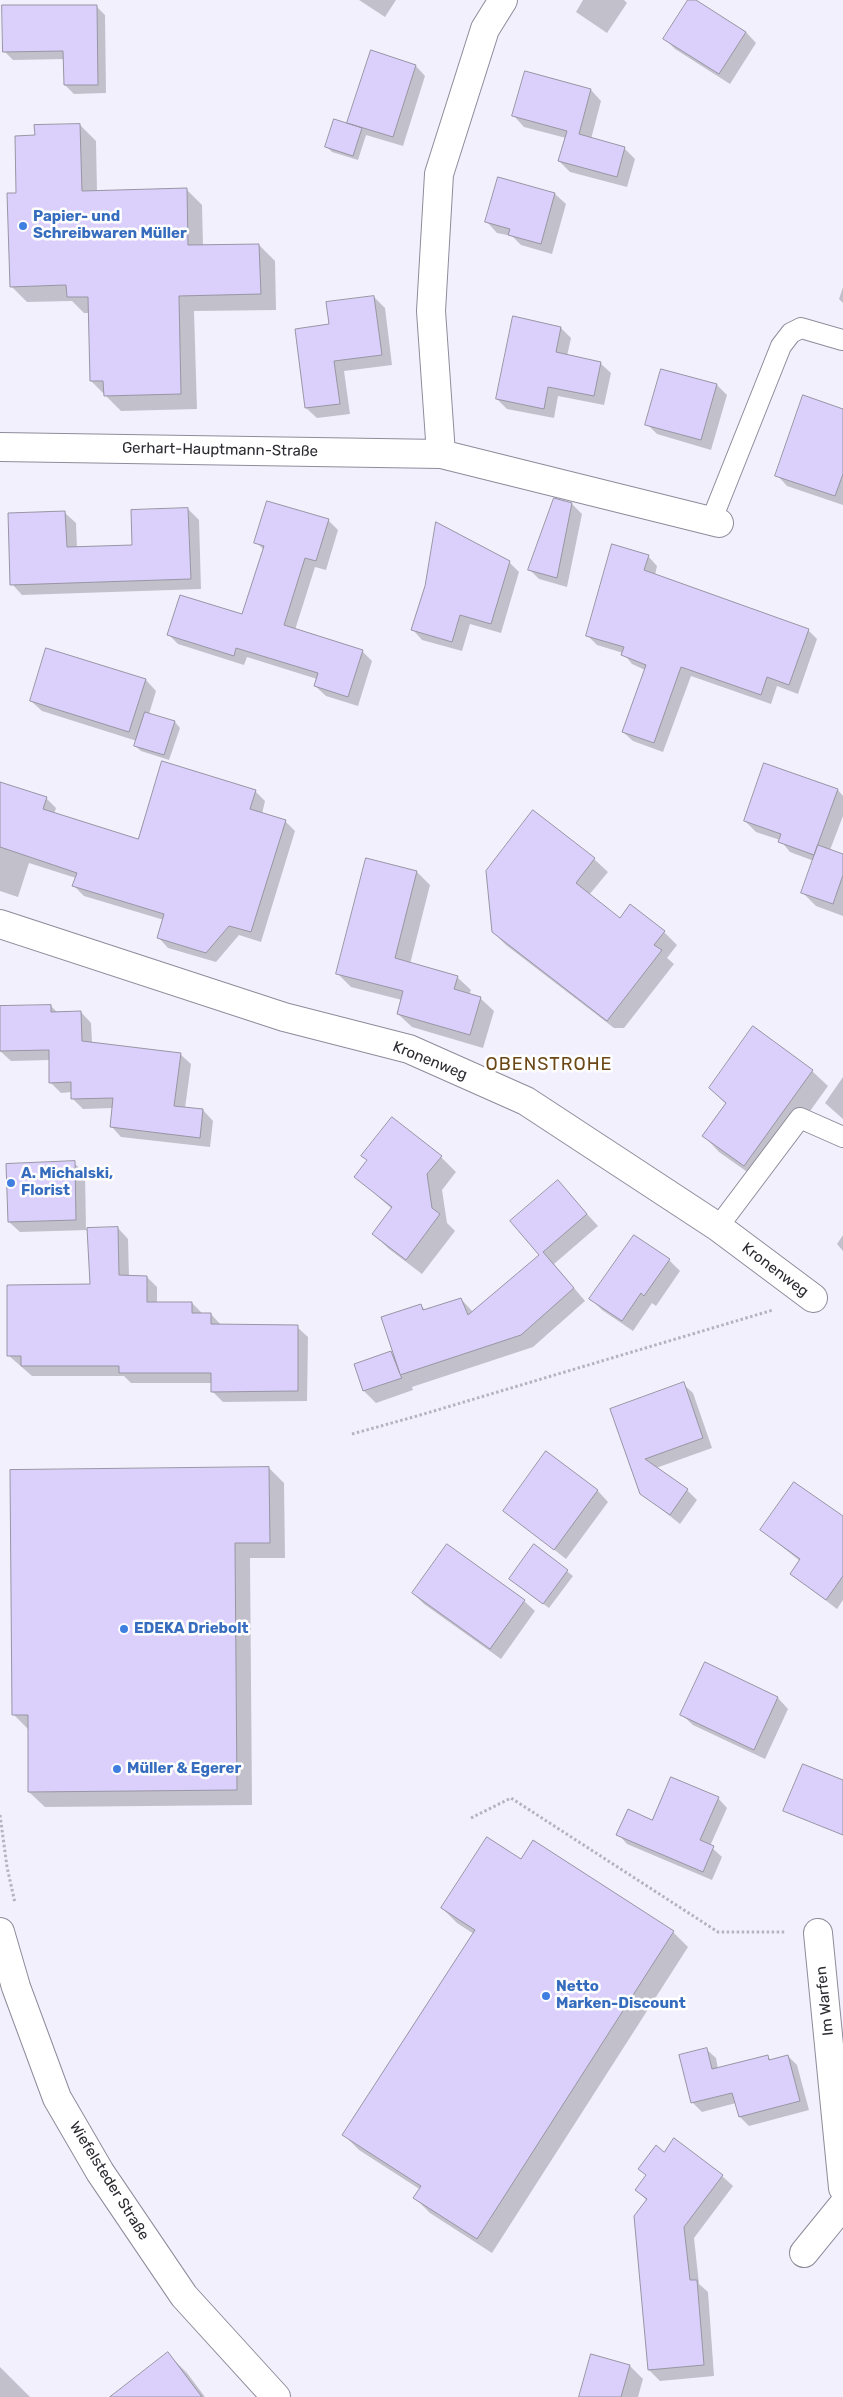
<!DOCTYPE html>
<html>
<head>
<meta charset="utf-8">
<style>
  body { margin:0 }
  canvas { display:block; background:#f3f0fe }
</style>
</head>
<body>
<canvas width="843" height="2397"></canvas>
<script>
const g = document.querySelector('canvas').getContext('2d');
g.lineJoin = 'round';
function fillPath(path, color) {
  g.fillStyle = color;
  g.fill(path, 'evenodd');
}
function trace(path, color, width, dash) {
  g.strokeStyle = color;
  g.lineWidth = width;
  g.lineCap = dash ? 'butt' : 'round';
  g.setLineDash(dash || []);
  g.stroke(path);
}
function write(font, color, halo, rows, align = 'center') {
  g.font = font + ' Rubik,sans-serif';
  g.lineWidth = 5;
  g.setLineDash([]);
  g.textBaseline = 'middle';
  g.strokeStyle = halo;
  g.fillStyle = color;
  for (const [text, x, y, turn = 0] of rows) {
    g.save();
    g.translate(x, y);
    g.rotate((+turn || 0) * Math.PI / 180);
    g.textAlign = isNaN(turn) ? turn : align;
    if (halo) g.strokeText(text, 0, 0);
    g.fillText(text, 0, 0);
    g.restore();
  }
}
fillPath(new Path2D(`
  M359 0H396L385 17Z
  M583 0H624L627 3 607 33 576 12Z
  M689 0H694L746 32 756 43 730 84 675 49 665 39Z
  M96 6 105 15 106 93 74 94 65 85V59L13 60 4 51Z
  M371 52 416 66 425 76 403 146 366 135 358 160 332 152 327 147 352 126 349 123Z
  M526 73 591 90 601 101 591 139 624 148 635 159 627 187 570 172 559 161 566 138 524 127 514 116Z
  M80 125 96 141 97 192 186 189 202 205 203 246 259 245 275 261 276 310 194 311 197 409 121 411 91 381 89 313H84L72 301 27 302 11 286 17 194 36 136Z
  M555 194 566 204 552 254 521 245 512 236 497 233 487 222Z
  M843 287V303L839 299Z
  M374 297 385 308 392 365 344 371 350 414 317 418 306 408 330 326Z
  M561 328 571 338 567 356 600 363 611 373 604 405 558 396 554 418 507 409 497 399Z
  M717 385 727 395 711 450 657 434 647 424Z
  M843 410V505L787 486 777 475Z
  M572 504 582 514 567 587 539 579 529 569Z
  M188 509 199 520 201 589 22 595 12 584 65 513 76 523 77 548 133 546Z
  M328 520 338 530 326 570 315 567 295 630 362 651 372 661 358 706 326 696 315 686 317 679 247 657 244 665 178 644 168 634 243 616 264 550 256 542Z
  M648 556 657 566 655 575 808 630 817 639 798 694 777 686 771 704 691 676 663 752 633 741 623 732 645 670 632 664 623 653 597 645 588 636Z
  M509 562 519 572 501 633 470 624 462 651 422 640 413 630Z
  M146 680 156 691 149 714 175 722 180 728 169 760 141 751 135 746 137 741 42 711 31 701Z
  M765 764 838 790 843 796V816L830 850 843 855V916L816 906 802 892 814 861 790 852 780 840 756 832 745 821Z
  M255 791 265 801 262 814 285 821 295 831 261 942 239 935 216 962 168 948 158 937 164 920 84 896 74 886 76 878 29 863 18 897 0 891V801L46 798 56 808 54 814 139 840Z
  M594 859 608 872 589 895 620 919 664 932 677 945 667 958 674 964 624 1028H614L506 945 492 931Z
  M417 872 430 885 410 964 457 977 471 990 469 995 480 998 494 1011 483 1048 412 1027 398 1014 402 1000 351 987 338 974Z
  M51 1006 58 1013 81 1012 91 1023 92 1043 180 1054 191 1064 185 1108 203 1110 213 1121 210 1147 121 1137 111 1126 113 1108 83 1109 72 1098V1092L61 1093 50 1082V1060L11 1061 0 1051V1007Z
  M812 1071 828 1086 760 1181 719 1152 704 1136 726 1104 710 1088Z
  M843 1077V1119L825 1103Z
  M363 1156 441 1157 456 1172 442 1190 447 1223 455 1231 422 1274 389 1249 373 1234 392 1209 356 1177 368 1161Z
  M74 1163 85 1173 86 1229 118 1228 128 1239 129 1277H147L157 1287V1303H192L203 1314H211L221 1325 297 1327 308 1337 307 1401 223 1402 212 1391V1383H131L124 1376H32L8 1355 91 1285 88 1230 20 1232 9 1222Z
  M558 1182 598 1226 554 1264 585 1301 533 1347 412 1387 413 1390 376 1403 364 1391 391 1353 396 1358 420 1305 426 1311 461 1299 473 1312 541 1255Z
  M843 1235V1251L837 1244Z
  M669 1260 680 1271 656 1306 652 1303 633 1331 602 1310 591 1299Z
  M683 1384 693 1393 712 1448 656 1468 687 1490 697 1500 680 1524 641 1493 612 1410Z
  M547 1453 598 1491 608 1502 566 1559 504 1510Z
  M269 1468 284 1483 285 1558H250L252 1805 45 1807 29 1792V1730L14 1715Z
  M843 1518V1600L837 1609 791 1574 800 1561 761 1530Z
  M535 1546 573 1576 549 1608 516 1584Z
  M413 1593 524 1601 535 1611 501 1659 424 1604Z
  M706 1664 778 1698 788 1709 765 1759 693 1725 682 1715Z
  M718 1798 727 1808 710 1846 722 1857 712 1880 627 1844 618 1834Z
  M521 1860 673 1932 688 1947 492 2253 430 2213 415 2198 421 2190 359 2150 344 2135 474 1934 457 1923 442 1908Z
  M706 2049 716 2058 718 2069 768 2057 772 2061 788 2056 797 2065 809 2110 749 2126 740 2117 736 2103 702 2112 693 2103 680 2055Z
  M664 2153 722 2176 733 2186 694 2238 699 2284 708 2292 714 2376 660 2381 649 2370 635 2216 647 2201 637 2190 647 2176 640 2169Z
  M168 2354 187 2373 205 2397H112Z
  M591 2356 630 2366 643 2379 638 2397H580Z
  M0 2367 30 2397H0Z`), '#0003');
const building = new Path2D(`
  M688 0H696L746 32 719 74 663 39Z
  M2 5H97L98 85H64L63 51 3 52Z
  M371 50 416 65 393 137 347 123Z
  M525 71 591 89 579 134 625 147 617 177 558 161 567 131 512 116Z
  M334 119 362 128 353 156 325 147Z
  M80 124 82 191 187 188 188 245 259 244 261 294 179 296 181 394 104 396 103 381H90L88 297H67L66 285 10 287 7 193H16L15 136 35 135 34 125Z
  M498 177 555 193 541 244 508 235 510 229 485 222Z
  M374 296 382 355 334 361 340 404 305 408 295 329 329 324 326 302Z
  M513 316 561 327 556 352 601 362 594 396 548 387 544 409 496 399Z
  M661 369 717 384 701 440 645 425Z
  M803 395 843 409V474L835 496 775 476Z
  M554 498 572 503 557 578 528 570Z
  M267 501 329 519 316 561 305 558 284 625 363 650 348 697 314 686 318 673 236 648 234 656 167 635 180 595 242 614 264 546 254 543Z
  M188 508 191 579 10 585 8 513 65 511 67 547 132 545 131 510Z
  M436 522 510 561 491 624 460 615 452 642 411 630 425 586Z
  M612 544 649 555 644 570 809 629 789 685 767 677 761 695 681 667 654 743 622 732 646 665 621 655 624 647 586 636Z
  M46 648 146 679 129 732 30 701Z
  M145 712 175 721 164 755 134 746Z
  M162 761 256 790 250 809 286 820 251 932 229 926 206 953 157 938 164 914 72 886 77 873 0 847V782L47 797 43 809 138 839Z
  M764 763 838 789 814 855 778 842 781 834 744 821Z
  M533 810 595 858 576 883 620 918 630 904 665 931 654 945 662 950 607 1021 492 932 486 871Z
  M818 845 843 854V875L833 904 801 893Z
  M366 858 417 871 395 958 458 976 454 989 481 997 470 1035 397 1014 403 991 336 974Z
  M51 1005V1012L81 1011 82 1041 181 1053 174 1106 203 1109 200 1138 110 1127 113 1098 71 1099V1082L49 1083V1050L0 1051V1006Z
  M753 1026 813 1070 744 1166 702 1136 726 1103 709 1088Z
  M392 1117 442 1156 427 1174 432 1208 440 1214 406 1260 372 1234 392 1207 354 1177 367 1160 361 1156Z
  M75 1161 76 1220 8 1222 6 1164Z
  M558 1180 587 1214 543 1252 574 1288 521 1335 400 1375 402 1378 363 1391 354 1364 391 1351 400 1374 381 1317 421 1304 423 1310 461 1298 468 1315 539 1255 510 1221Z
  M118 1227 119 1275 147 1276V1302H192V1313H211V1324L298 1325V1391L211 1392V1373H119V1366H21V1356H7V1285L90 1284 87 1228Z
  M634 1235 670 1259 644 1296 641 1293 622 1321 589 1299Z
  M684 1382 703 1438 645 1459 688 1489 670 1515 640 1494 610 1409Z
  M546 1451 598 1490 554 1550 503 1511Z
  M269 1467 270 1543H235L237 1790 28 1792V1715H12L10 1470Z
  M794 1482 843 1516V1576L826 1600 790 1574 800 1559 760 1530Z
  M447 1544 525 1600 490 1649 412 1593Z
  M534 1544 568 1570 543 1604 509 1579Z
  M705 1662 778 1697 754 1750 680 1715Z
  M803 1764 843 1780V1835L783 1811Z
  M671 1777 719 1797 700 1840 714 1846 703 1872 616 1835 628 1809 652 1820Z
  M487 1837 521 1859 533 1840 674 1931 477 2239 413 2198 421 2186 342 2135 475 1930 441 1908Z
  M707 2048 712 2069 768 2055 769 2060 788 2055 800 2101 739 2117 732 2093 691 2103 679 2055Z
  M674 2138 723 2175 684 2227 690 2280H697L704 2365 648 2370 634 2216 647 2199 635 2190 646 2175 638 2169 656 2145 664 2152Z
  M168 2352 202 2397H110Z
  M591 2354 630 2365 621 2397H579Z`);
fillPath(building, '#dad0fb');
trace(building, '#9895a4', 1);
const lane = new Path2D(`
  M716 519 714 514 781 346 791 333 801 328 842 340
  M718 1227 800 1118 843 1137`);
const street = new Path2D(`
  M0 447 441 454 431 311 439 174 485 29 503 0
  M441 454 719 523
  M0 924 284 1017 409 1049 526 1101 718 1227 813 1298
  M818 1933 843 2188
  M804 2253 843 2205`);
const secondary = new Path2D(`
  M0 1932 16 1987 57 2098 100 2172 184 2296 276 2397`);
trace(lane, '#8f8b9a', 22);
trace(street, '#8f8b9a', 30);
trace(secondary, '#8f8b9a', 30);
trace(new Path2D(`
  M352 1434 417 1416 773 1310
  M0 1815 7 1867 15 1903
  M471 1818 511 1798 718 1932H785`), '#b6b3bf', 3, [2.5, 2.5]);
trace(lane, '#fff', 20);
trace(street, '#fff', 28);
trace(secondary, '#fff', 28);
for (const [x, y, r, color] of [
  [23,226,5,"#3f7fe0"],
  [11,1183,5,"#3f7fe0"],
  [124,1629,5,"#3f7fe0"],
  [117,1769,5,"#3f7fe0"],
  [546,1996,5,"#3f7fe0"]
]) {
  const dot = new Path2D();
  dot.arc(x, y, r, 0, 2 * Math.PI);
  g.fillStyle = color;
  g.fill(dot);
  trace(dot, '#fff', 2);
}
write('bold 15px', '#366cbe', '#fff', [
  ["Papier- und",33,217],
  ["Schreibwaren Müller",33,234],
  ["A. Michalski,",21,1174],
  ["Florist",21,1191],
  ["EDEKA Driebolt",134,1629],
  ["Müller & Egerer",127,1769],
  ["Netto",556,1987],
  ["Marken-Discount",556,2004]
], 'left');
write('15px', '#2c2b31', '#fff', [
  ["Gerhart-Hauptmann-Straße",220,450,1],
  ["Kronenweg",430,1061,22],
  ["Kronenweg",775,1270,37],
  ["Im Warfen",825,2001,-96],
  ["Wiefelsteder Straße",109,2181,58]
]);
g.letterSpacing = '1px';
write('18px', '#6b4616', '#fff', [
  ["OBENSTROHE",549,1065]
]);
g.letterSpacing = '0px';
</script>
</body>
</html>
